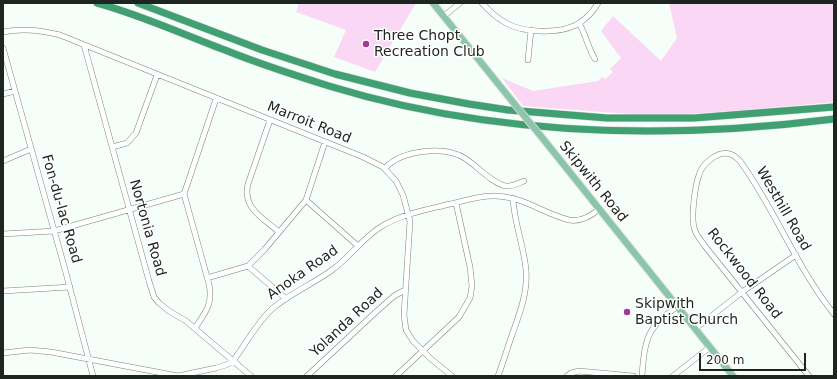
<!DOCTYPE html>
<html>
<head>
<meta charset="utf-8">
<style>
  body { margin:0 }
  #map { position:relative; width:837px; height:379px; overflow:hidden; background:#f5fef8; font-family:"DejaVu Sans",sans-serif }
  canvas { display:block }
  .frame { position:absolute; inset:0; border:4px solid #1d2520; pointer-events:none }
  .scale { position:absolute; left:699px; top:353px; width:107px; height:18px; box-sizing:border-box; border:2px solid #1d2520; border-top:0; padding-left:5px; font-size:12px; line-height:14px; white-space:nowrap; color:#1d2520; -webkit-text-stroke:3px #fff; paint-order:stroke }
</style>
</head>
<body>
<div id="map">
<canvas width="837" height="379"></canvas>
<div class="frame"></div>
<div class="scale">200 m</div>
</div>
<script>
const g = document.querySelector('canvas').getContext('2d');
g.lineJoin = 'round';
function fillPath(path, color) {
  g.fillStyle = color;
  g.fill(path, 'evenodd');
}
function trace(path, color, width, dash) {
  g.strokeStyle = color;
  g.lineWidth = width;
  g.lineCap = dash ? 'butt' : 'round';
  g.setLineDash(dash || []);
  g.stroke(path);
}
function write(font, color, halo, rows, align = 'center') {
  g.font = font + ' "DejaVu Sans",sans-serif';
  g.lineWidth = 3;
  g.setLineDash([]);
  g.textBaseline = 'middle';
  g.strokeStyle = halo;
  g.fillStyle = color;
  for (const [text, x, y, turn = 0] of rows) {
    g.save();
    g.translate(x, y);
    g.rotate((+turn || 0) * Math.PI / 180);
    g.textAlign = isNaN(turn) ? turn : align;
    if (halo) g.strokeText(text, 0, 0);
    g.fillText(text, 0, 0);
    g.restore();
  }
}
fillPath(new Path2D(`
  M299 3H416L375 72 334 57 346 30 296 12Z
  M669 3H834V102L747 110 656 116 523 106 502 78 533 91 598 81 602 77 605 79 613 72 610 69 621 58 601 31 613 16 661 61 677 38Z`), '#fad8f5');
const minor = new Path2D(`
  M482 3C489 11 497 18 506 23 524 33 557 34 576 25 585 20 593 12 598 3
  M444 16 460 3
  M579 23C586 35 588 48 595 59
  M3 32C22 28 41 30 60 35L363 157 383 167 396 181 403 195 410 221 404 315 406 330 413 341 431 359 452 376
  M84 45 149 281 154 297 159 303 169 311 186 321 251 376
  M3 48 66 273 93 376
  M528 60 531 30
  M3 94 15 91
  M270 120 248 184C242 208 263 218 279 232
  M112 147 127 143 136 133 157 75
  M3 161 31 149
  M385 168C402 150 445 145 466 159 477 166 493 184 506 186 512 187 519 183 524 181
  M306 200 358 246
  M3 234 54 231 184 194
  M248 266 286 299
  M207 278 248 266 265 249 306 200 325 142
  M3 291 70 287
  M195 328C206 312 213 304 209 284L184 194 216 99
  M695 329 742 292 796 255
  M3 353 30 350 51 352 178 376 216 368 226 365 233 361C246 344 257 322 273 308 291 293 313 284 332 270 349 258 361 240 379 228 400 214 426 210 450 204 464 201 478 196 492 196 521 195 542 213 569 220 581 222 590 217 599 209
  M307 376 377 311 394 296 405 290
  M396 376 459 317 470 298 472 286 470 267 456 203
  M498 376C503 363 507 349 512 335 519 315 528 293 526 270 524 246 514 223 513 198
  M567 376 571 373 579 371 633 376
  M642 376C643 362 644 342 652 330 658 320 668 313 678 306
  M673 376 710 347
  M809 376 704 245C700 239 695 234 694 227 691 216 695 186 699 175 702 164 718 150 730 154 734 155 737 158 740 161 775 209 796 267 834 314`);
const major = new Path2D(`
  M433 3 508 96
  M544 140 733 376`);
const highway = new Path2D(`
  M97 3C141 15 182 34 225 50 259 64 294 75 329 86 492 136 666 140 834 119
  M138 3 262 50 335 74 410 93 469 104 508 110 607 118H694L834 107`);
trace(minor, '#72877a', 6);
trace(major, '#d6d8d7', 8);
trace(highway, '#d6d8d7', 8);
trace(minor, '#fff', 5);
trace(major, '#8cc6aa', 6);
trace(highway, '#40a072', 7);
const majorBridge = new Path2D(`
  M508 96 544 140`);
trace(majorBridge, '#d6d8d7', 8, []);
trace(majorBridge, '#8cc6aa', 6);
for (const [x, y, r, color] of [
  [366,44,4,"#a33899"],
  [627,312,4,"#a33899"]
]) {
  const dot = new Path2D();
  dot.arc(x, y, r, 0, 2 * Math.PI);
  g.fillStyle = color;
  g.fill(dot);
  trace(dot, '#fff', 1.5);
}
write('14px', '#1d2520', '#fff', [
  ["Three Chopt",374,36],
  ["Recreation Club",374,52],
  ["Skipwith",635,304],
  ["Baptist Church",635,320]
], 'left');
write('14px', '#1d2520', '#fff', [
  ["Marroit Road",309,123,22],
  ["Skipwith Road",593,182,51],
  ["Fon-du-lac Road",61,209,74],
  ["Westhill Road",783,209,60],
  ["Nortonia Road",147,228,74],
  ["Anoka Road",303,273,-35],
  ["Rockwood Road",744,274,52],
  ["Yolanda Road",347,323,-43]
]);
</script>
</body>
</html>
